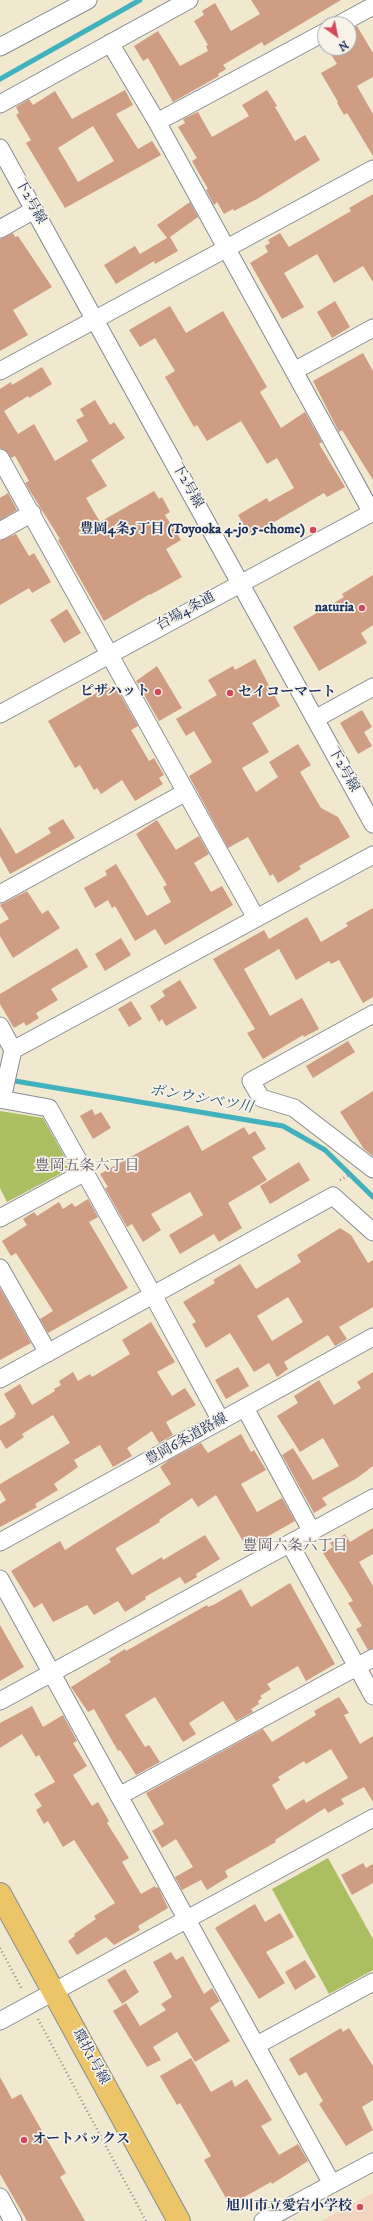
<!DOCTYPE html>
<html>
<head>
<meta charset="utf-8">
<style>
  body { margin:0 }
  #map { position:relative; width:373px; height:2221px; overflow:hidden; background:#f0e8cf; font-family:"IM FELL DW Pica",serif }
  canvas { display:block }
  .north { position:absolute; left:317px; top:16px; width:40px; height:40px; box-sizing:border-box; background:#f7f3e8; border:1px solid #9fa5b1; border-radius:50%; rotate:147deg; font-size:11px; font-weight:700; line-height:16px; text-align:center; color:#1b2f5e }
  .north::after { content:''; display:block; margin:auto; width:14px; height:18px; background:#d1495b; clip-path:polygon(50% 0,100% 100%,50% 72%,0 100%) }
</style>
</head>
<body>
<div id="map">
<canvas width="373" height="2221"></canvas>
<div class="north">N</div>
</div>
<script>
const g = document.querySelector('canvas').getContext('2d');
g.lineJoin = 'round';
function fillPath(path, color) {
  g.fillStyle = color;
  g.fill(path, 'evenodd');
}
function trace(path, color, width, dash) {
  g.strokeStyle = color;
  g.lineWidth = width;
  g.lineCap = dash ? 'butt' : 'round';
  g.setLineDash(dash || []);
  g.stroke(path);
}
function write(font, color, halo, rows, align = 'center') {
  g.font = font + ' "IM FELL DW Pica","Noto Serif JP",serif';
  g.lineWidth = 3.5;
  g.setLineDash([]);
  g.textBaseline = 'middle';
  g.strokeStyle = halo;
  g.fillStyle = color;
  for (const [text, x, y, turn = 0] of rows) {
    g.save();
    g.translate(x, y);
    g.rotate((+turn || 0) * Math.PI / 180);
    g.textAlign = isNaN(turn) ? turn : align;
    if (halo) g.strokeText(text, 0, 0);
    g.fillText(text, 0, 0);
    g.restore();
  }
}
fillPath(new Path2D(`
  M373 2193V2221H321Z`), '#f3d4bf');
fillPath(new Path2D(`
  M0 1111 43 1118 71 1168 7 1202 0 1188Z
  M328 1858 373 1939V1970L329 1994 272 1889Z`), '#abbf62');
trace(new Path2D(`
  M0 79 140 0
  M9 1080 283 1126 325 1150 373 1197`), '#41b1bd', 5);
fillPath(new Path2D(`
  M251 0H341L264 46 262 42 223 65 226 69 218 74 219 76 173 102 148 58 143 61 134 46 158 31 180 66 208 51 206 46 208 45 194 21 204 15 202 11 215 3 231 31 260 14Z
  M357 26 373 53V77L357 86 373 114V156L347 113 344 115 337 103 338 102 321 73 337 64 327 48H349V30Z
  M125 90 133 105 116 114 138 149 152 141 161 155 65 208 26 143 31 140 16 115 19 113 16 107 29 99 33 105 55 91 72 119ZM93 126 114 161 78 182 58 148Z
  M267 90 277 106 275 107 295 141 305 135 320 160 257 199 234 211 233 209 224 214 217 202 214 205 206 190 208 189 192 161 197 158 178 127 185 123 183 119 198 112 212 137 249 116 242 105Z
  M373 194V282L363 266 334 283 317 254 284 273 304 307 282 319 250 263 268 252 265 246 270 243 268 240 280 233 289 247 351 211 349 208Z
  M190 202 198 217 170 237 178 251 155 264 154 261 116 284 104 265 135 246 140 254 167 238 157 225Z
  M13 233 15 237 18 236 52 287 13 310 28 335 0 351V239Z
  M335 301 350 327 332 338 317 312Z
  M170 306 186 333 223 311 267 387 260 392 281 428 305 412 322 442 319 444 345 487 327 497 324 493 250 536 238 515 267 498 269 502 294 488 277 458 267 464 241 421 207 441 197 425 194 427 165 377 175 371 155 338 140 347 129 330Z
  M363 353 373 371V480L342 430 339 432 313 381Z
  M42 367 52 384 29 398 28 396 4 411 18 434 34 424 55 461 88 441 76 420 84 416 80 409 95 400 110 425 114 422 125 438 91 460 107 486 86 498 100 522 154 491 159 499 162 497 170 512 165 515 181 540 166 549 182 577 150 595V594L104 621 58 540 60 539 25 483 29 481 15 456 11 458 5 450 0 448V389L11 382 12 385Z
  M8 493 17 510 0 520V498Z
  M16 534 29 556 34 553 51 582 32 593 29 588 0 605V541Z
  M373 575V625L361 633 367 643 319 671 293 627 344 597 342 594Z
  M67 609 81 633 64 643 50 620Z
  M255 659 280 706 252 723 269 752 242 768 256 792 278 777 269 762 298 744 311 765 300 772 321 808 338 817 350 837 299 866 301 869 278 883 273 874 270 876 248 837 228 848 189 776 212 762 194 731 186 736 176 719 217 695 208 680 233 666 235 670Z
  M157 666 182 708 159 721 136 681Z
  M107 687 118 691 138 726 131 730 149 761 154 758 164 775 159 778 163 784 135 801 122 780 101 794 97 788 94 790 80 765 75 768 48 721Z
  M362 710 372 727 364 732 372 746 358 754 340 723Z
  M63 819 75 838 10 874 0 856V827L16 854 51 833 48 828Z
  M157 820 176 850 199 836 209 854 194 863 211 892 222 886 233 905 165 945 155 929 135 941 115 906 112 908 108 900 95 908 84 888 107 875 105 871 116 864 147 916 171 902 163 887 167 885 136 834Z
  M27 891 42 914 48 910 60 928 13 958 0 936V924L9 919 0 905Z
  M373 908V997L363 1003 339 960 331 964 329 961 296 980 279 949 244 969 270 1016 302 998 319 1029 304 1037 303 1035 263 1059 247 1033 255 1029 213 959 264 930 269 939 307 917 321 942 348 926 346 923Z
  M121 938 131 955 105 971 95 954Z
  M77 948 88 967 51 989 58 1000 36 1013 39 1018 26 1026 24 1022 14 1028 0 1004V994Z
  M180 980 197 1008 166 1026 162 1019 159 1022 150 1006 165 996 162 991Z
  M131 1001 142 1019 129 1027 118 1009Z
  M348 1041 355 1052 313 1078 306 1066Z
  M373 1091V1156L364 1149 340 1112Z
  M92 1109 95 1115 101 1112 111 1128 93 1139 80 1116Z
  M188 1125 202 1151 244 1127 249 1135 255 1131 266 1149 252 1157 267 1180 228 1203 242 1228 219 1242 214 1234 180 1254 169 1235 203 1215 190 1192 151 1214 161 1230 143 1242 132 1224 127 1227 105 1188 108 1187 100 1174Z
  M299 1162 310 1180 270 1204 260 1186Z
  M88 1199 98 1217 89 1222 128 1288 48 1333 40 1319 53 1311 16 1253 11 1256 2 1241 27 1225 23 1219 34 1212 37 1216 59 1202 63 1209 72 1203 75 1207Z
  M340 1228 351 1235 368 1263 373 1260V1307L339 1327 347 1339 335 1346 328 1335 284 1362 288 1369 277 1377 269 1363 254 1372 230 1333 206 1348 192 1324 196 1322 183 1302 215 1283 213 1280 240 1264 256 1289 301 1262 297 1255ZM288 1297 303 1322 272 1341 257 1316Z
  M0 1288 31 1343 0 1360Z
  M151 1322 175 1362 157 1372 172 1396 185 1388 196 1405 166 1422 173 1435 159 1443 152 1431 127 1448 132 1456 113 1467 100 1445 74 1460 78 1467 54 1484 58 1490 35 1504 37 1507 0 1527V1504L6 1500 0 1490V1484L70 1443 53 1415 22 1434 24 1437 6 1449 0 1439V1426L15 1417 14 1416 16 1414 4 1394 20 1384 32 1405 55 1391 54 1389 61 1385 59 1381 73 1372 78 1381 90 1374 92 1377 130 1354 122 1340Z
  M238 1367 249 1386 226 1399 215 1380Z
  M373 1372V1466L357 1478 322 1498 327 1505 314 1513 282 1455 293 1448 313 1480 339 1466 323 1438 300 1452 277 1416 298 1403 294 1396 319 1380 334 1405 361 1388 357 1382Z
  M241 1434 251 1452 254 1450 266 1470 241 1484 257 1512 282 1498 295 1521 247 1548 216 1495 198 1507 192 1498 159 1520 160 1522 116 1548V1550L132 1575 162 1557 163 1560 205 1535 220 1559 196 1574 197 1577 185 1584 180 1577 145 1597 146 1599 125 1612 118 1601 94 1615 87 1605 53 1622 42 1603 34 1608 11 1571 60 1541 65 1550 171 1484 160 1467 169 1460 201 1443 208 1453Z
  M373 1528V1554L359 1562 373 1586V1648L368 1650 356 1629 362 1626 348 1603 353 1601 323 1553 333 1547 330 1543 345 1534 350 1542Z
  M290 1583 335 1664 306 1681 298 1666 267 1684 271 1689 260 1696 262 1698 258 1701 259 1704 251 1709 253 1712 236 1721 223 1701 189 1723 196 1734 183 1742 155 1697 125 1715 145 1747 149 1745 160 1762 136 1775 120 1750 118 1751 94 1709 88 1712 71 1687 111 1662 109 1659 125 1649 126 1651 207 1605 208 1607 215 1604 241 1589 251 1607Z
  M0 1625 24 1667 0 1681Z
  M339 1697 349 1713 344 1715 360 1744 373 1736V1802L364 1787 341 1799 344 1804 328 1813 325 1808 275 1840 276 1842 225 1871 228 1877 207 1890 201 1880 182 1890 175 1877 193 1867 176 1839 162 1848 152 1831 164 1824 146 1793 263 1729 272 1742 316 1715 314 1711ZM331 1749 348 1778 306 1803 304 1799 286 1810 272 1785 280 1780 278 1777 304 1761 306 1764Z
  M32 1706 43 1727 63 1715 77 1741 73 1743 87 1766 73 1775 92 1806 98 1802 109 1821 107 1823 129 1858 122 1862 141 1894 155 1886 156 1888 158 1887 168 1908 138 1926 140 1930 114 1945 106 1937 77 1955 68 1941 75 1936 74 1934 96 1919 94 1916 115 1903 74 1840 63 1847 48 1821 44 1824 36 1810 42 1806 34 1794 55 1782 39 1755 36 1757 22 1734 0 1748V1723Z
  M363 1863 366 1868 373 1864V1883L352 1895 341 1875Z
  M255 1904 265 1922 280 1913 294 1937 266 1952 285 1983 259 1999 215 1928Z
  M171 1952 176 1960 183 1956 204 1994 212 1988 220 2001 210 2008 230 2041 195 2062 177 2032 153 2047 161 2060 147 2067 113 2011 126 2003 140 2026 166 2010 161 2004 172 1997 153 1962Z
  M305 1960 316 1977 295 1990 285 1972Z
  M125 1969 139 1992 122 2004 107 1980Z
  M341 2028 343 2032 349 2028 373 2066V2100L362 2107 373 2130 346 2146 319 2104 323 2101 306 2072 299 2076 289 2059Z
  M191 2058 211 2092 232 2080 235 2087 247 2079 272 2120 261 2126 279 2155 298 2144 308 2161 272 2184 271 2182 230 2205 204 2160 211 2156 180 2103 177 2105 160 2076Z
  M0 2077 12 2099 21 2094 66 2173 60 2177 85 2221H27L0 2174Z`), '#cf9d84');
const minor = new Path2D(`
  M340 24 373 6
  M110 43 157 122 372 513
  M0 47 88 0
  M0 104 189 0
  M157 122 325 32
  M0 148 373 824
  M0 229 34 210
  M0 371 373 169
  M294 371 373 328
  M0 458 256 918
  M0 531 32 513
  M0 714 373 512
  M315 719 373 687
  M0 894 186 792
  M373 1014 251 1081 261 1098 294 1108 373 1169
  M0 1026 13 1050 2 1099
  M13 1050 373 855
  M0 1099 49 1108 153 1295 221 1421
  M0 1218 85 1172
  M0 1268 48 1353
  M0 1379 333 1196 373 1232
  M245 1408 312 1532
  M0 1542 373 1337
  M290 1544 373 1696
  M0 1579 332 2184
  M0 1701 373 1498
  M119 1796 373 1658
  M0 2021 373 1818
  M257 2045 373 1982
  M0 2197 13 2221
  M263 2221 373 2162`);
const major = new Path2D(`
  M0 1894 179 2221`);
trace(minor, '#868c96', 19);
trace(major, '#868c96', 24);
trace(new Path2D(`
  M340 1180 353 1173
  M0 1948 22 1989
  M38 2019 146 2221`), '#868c96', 2.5, [1, 3]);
trace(minor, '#fff', 17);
trace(major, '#edc569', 22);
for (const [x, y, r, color] of [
  [313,530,4,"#d1495b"],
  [362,608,4,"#d1495b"],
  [158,692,4,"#d1495b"],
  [230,693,4,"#d1495b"],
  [24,2140,4,"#d1495b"],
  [360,2207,4,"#d1495b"]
]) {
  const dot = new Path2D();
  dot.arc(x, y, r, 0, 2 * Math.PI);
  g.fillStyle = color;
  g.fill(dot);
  trace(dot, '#f7f3e8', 1.5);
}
write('14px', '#1b2f5e', '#f7f3e8', [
  ["下2号線",30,202,61],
  ["下2号線",187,486,61],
  ["台場4条通",186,612,-29],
  ["下2号線",343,770,61],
  ["豊岡6条道路線",187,1440,-29],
  ["環状1号線",90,2057,61]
]);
write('bold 14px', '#1b2f5e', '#f7f3e8', [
  ["豊岡4条5丁目 (Toyooka 4-jo 5-chome)",305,530],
  ["naturia",354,608],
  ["ピザハット",150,692],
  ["セイコーマート",238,693,"left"],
  ["オートバックス",32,2140,"left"],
  ["旭川市立愛宕小学校",352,2207]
], 'right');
write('italic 15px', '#26567a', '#f7f3e8', [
  ["ポンウシベツ川",201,1100,10]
]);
write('15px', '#5a566b', '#f7f3e8', [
  ["豊岡五条六丁目",87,1167],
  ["豊岡六条六丁目",295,1547]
]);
</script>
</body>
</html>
